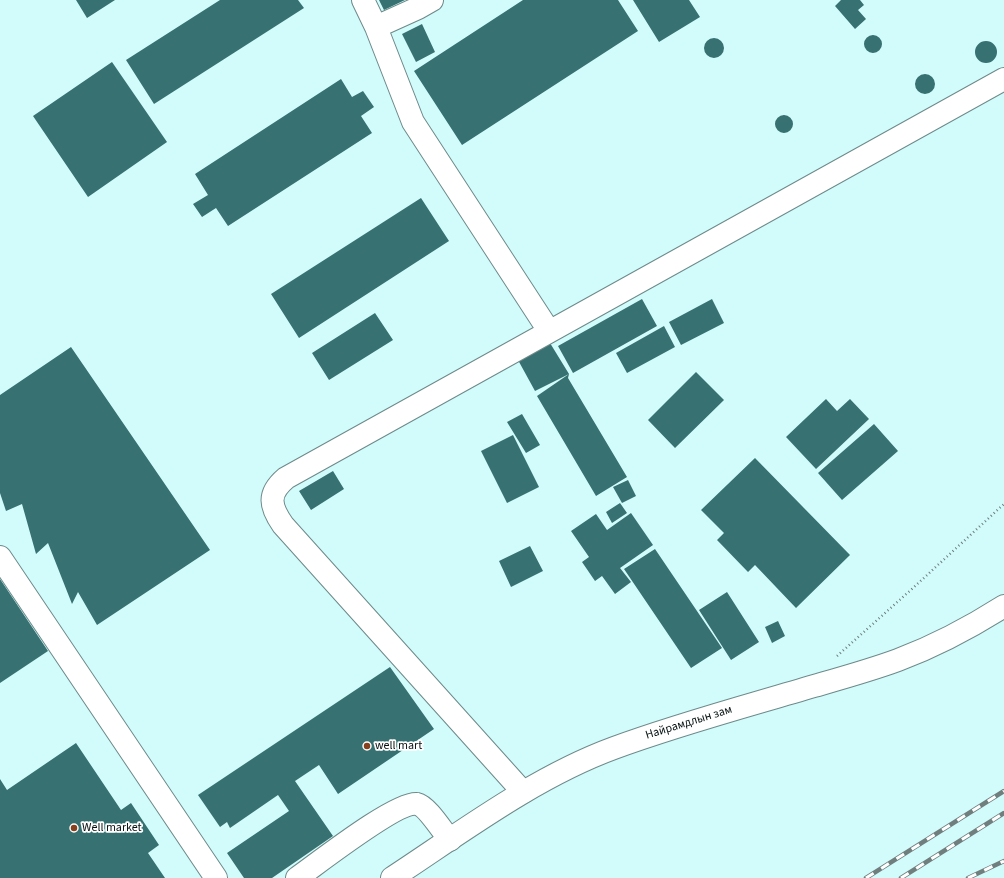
<!DOCTYPE html>
<html>
<head>
<meta charset="utf-8">
<style>
  body { margin:0 }
  canvas { display:block; background:#ebfffe }
</style>
</head>
<body>
<canvas width="1004" height="878"></canvas>
<script>
const g = document.querySelector('canvas').getContext('2d');
g.lineJoin = 'round';
function fillPath(path, color) {
  g.fillStyle = color;
  g.fill(path, 'evenodd');
}
function trace(path, color, width, dash) {
  g.strokeStyle = color;
  g.lineWidth = width;
  g.lineCap = dash ? 'butt' : 'round';
  g.setLineDash(dash || []);
  g.stroke(path);
}
function write(font, color, halo, rows, align = 'center') {
  g.font = font + ' "Source Sans 3",sans-serif';
  g.lineWidth = 3.5;
  g.setLineDash([]);
  g.textBaseline = 'middle';
  g.strokeStyle = halo;
  g.fillStyle = color;
  for (const [text, x, y, turn = 0] of rows) {
    g.save();
    g.translate(x, y);
    g.rotate((+turn || 0) * Math.PI / 180);
    g.textAlign = isNaN(turn) ? turn : align;
    if (halo) g.strokeText(text, 0, 0);
    g.fillText(text, 0, 0);
    g.restore();
  }
}
fillPath(new Path2D(`
  M0 0H1004V878H0Z`), '#d2fcfb');
fillPath(new Path2D(`
  M76 0H115L87 18Z
  M220 0H298L304 8 154 104 126 60Z
  M379 0H405L384 10Z
  M523 0H618L638 31 462 145 414 71Z
  M633 0H689L700 17 659 42Z
  M841 0H860L864 5 858 10 866 19 855 29 835 6Z
  M422 24 435 52 416 62 402 34Z
  M864 44a9 9 0 1 1 18 0a9 9 0 1 1-18 0Z
  M704 48a10 10 0 1 1 20 0a10 10 0 1 1-20 0Z
  M975 52a11 11 0 1 1 22 0a11 11 0 1 1-22 0Z
  M112 62 167 142 88 197 33 116Z
  M915 84a10 10 0 1 1 20 0a10 10 0 1 1-20 0Z
  M341 79 352 97 363 91 374 107 361 116 372 133 228 226 216 208 202 217 193 204 208 195 195 174Z
  M775 124a9 9 0 1 1 18 0a9 9 0 1 1-18 0Z
  M421 198 449 241 299 338 271 294Z
  M642 299 657 326 573 373 558 346Z
  M712 299 724 323 681 345 669 322Z
  M375 313 393 340 329 380 312 353Z
  M664 326 675 347 627 373 616 353Z
  M550 343 569 374 535 391 518 360Z
  M71 347 210 550 97 625 78 592 72 604 48 543 36 554 22 504 6 511 0 493V395Z
  M696 372 724 400 675 448 648 420Z
  M569 374 568 378 627 477 596 496 537 396Z
  M826 399 837 411 850 399 869 419 816 469 786 437Z
  M522 414 540 445 526 453 507 422Z
  M874 424 898 451 842 500 818 473Z
  M513 435 539 487 507 503 481 451Z
  M755 458 850 555 796 608 755 565 748 572 717 540 724 533 701 510Z
  M333 471 344 489 311 510 299 491Z
  M628 480 636 496 622 503 613 487Z
  M620 503 627 513 612 523 606 512Z
  M631 513 653 545 620 568 631 582 615 594 602 576 595 581 582 562 589 557 571 531 596 514 607 530Z
  M530 546 543 571 511 587 499 561Z
  M655 549 722 648 691 668 624 569Z
  M0 579 48 651 0 683Z
  M727 592 759 642 731 660 699 610Z
  M778 621 785 636 772 643 765 627Z
  M390 667 434 729 338 794 319 765 295 781 333 836 272 878H244L227 853 289 811 278 795 230 828 227 822 220 827 198 795Z
  M76 743 121 810 131 803 159 845 148 853 165 878H0V779L7 790Z`), '#377171');
const minor = new Path2D(`
  M363 0 376 27 413 122 549 331
  M376 27 418 8 432 0
  M0 557 216 878
  M523 792 283 525C270 506 267 494 286 478L1004 79
  M297 878C317 864 397 801 417 804 427 806 443 832 450 840`);
const major = new Path2D(`
  M392 878C462 832 535 777 614 748 679 724 747 706 814 686 842 678 871 670 898 660 935 646 971 627 1004 606`);
trace(minor, '#6d8a8a', 24);
trace(major, '#6d8a8a', 24);
trace(new Path2D(`
  M837 656 913 588 1004 504`), '#6e7d7d', 2.5, [1, 3]);
trace(minor, '#fff', 22);
trace(major, '#fff', 22);
const rail = new Path2D(`
  M866 878 1004 791
  M901 878 1004 813
  M968 878 1004 861`);
trace(rail, '#707f7e', 4.5);
trace(rail, '#fff', 3, [9]);
for (const [x, y, r, color] of [
  [367,746,4,"#87401d"],
  [74,828,4,"#87401d"]
]) {
  const dot = new Path2D();
  dot.arc(x, y, r, 0, 2 * Math.PI);
  g.fillStyle = color;
  g.fill(dot);
  trace(dot, '#fff', 1.5);
}
write('12px', '#061111', '#fff', [
  ["Найрамдлын зам",689,723,-17]
]);
write('12px', '#061111', '#fff', [
  ["well mart",375,746],
  ["Well market",82,828]
], 'left');
</script>
</body>
</html>
